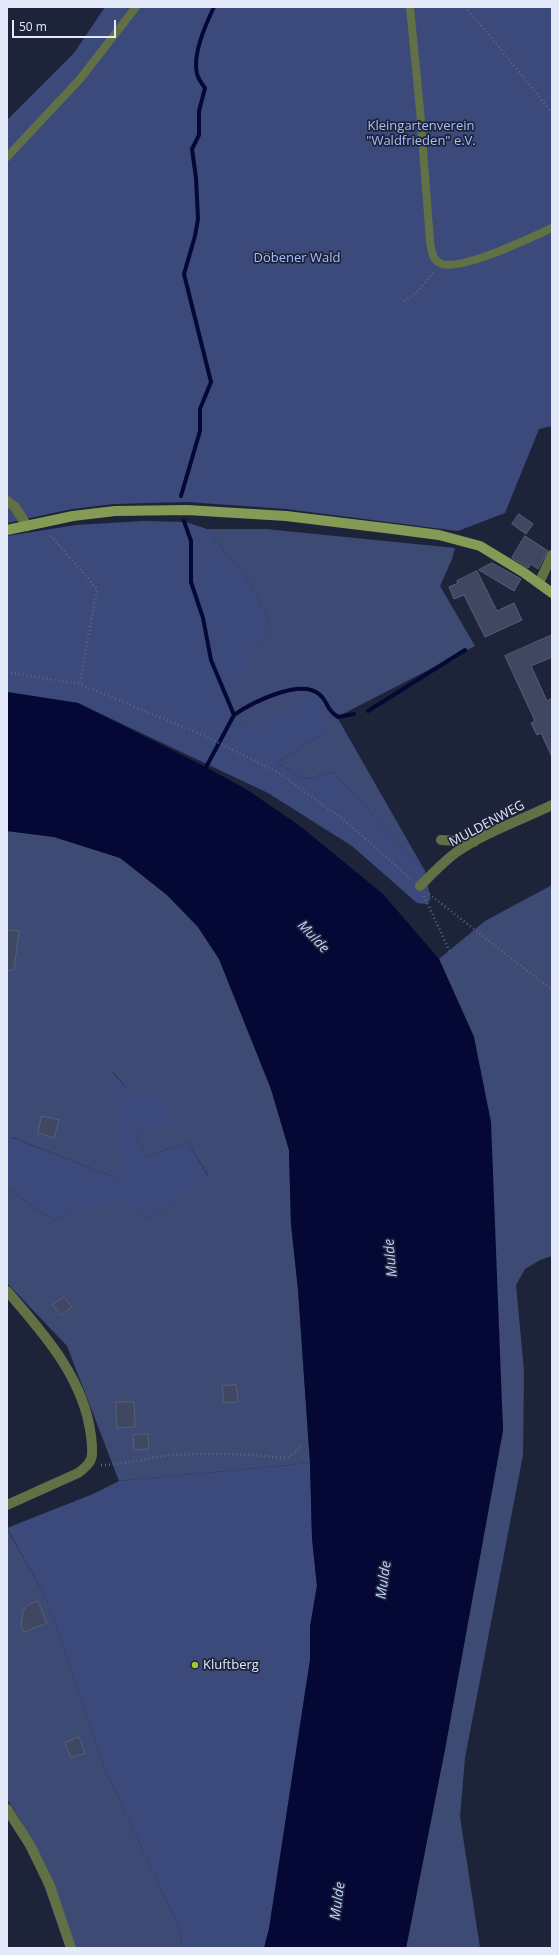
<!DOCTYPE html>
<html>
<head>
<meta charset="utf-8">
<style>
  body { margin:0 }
  #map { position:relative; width:559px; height:1955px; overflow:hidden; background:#1d243a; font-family:"Open Sans",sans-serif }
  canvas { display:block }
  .frame { position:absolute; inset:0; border:8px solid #e3e9f8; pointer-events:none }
  .scale { position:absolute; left:12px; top:20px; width:104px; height:18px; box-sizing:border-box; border:2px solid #e3e9f8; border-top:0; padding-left:5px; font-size:12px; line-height:14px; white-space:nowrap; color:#e3e9f8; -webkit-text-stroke:3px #1d243a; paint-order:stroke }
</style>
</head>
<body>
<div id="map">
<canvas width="559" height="1955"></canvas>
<div class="frame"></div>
<div class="scale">50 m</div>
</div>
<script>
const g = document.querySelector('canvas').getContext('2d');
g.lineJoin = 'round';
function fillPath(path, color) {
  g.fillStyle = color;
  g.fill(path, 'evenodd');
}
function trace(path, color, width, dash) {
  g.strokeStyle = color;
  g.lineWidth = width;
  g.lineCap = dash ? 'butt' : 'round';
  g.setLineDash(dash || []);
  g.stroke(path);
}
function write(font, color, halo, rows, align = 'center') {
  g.font = font + ' "Open Sans",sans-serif';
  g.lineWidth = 3.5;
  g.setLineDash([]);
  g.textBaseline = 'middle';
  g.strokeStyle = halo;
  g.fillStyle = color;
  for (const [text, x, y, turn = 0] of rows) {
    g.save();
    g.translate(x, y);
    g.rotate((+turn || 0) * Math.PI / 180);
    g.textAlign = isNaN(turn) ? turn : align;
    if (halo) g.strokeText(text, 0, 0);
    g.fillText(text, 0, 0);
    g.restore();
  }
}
fillPath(new Path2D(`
  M207 529H266L455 548 452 559 440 586 475 646 337 717 425 871 333 772 305 779 277 763 326 731 249 730 226 702 271 625 251 584Z
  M7 831 54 837 121 858 167 895 198 927 219 959 271 1089 289 1150 291 1224 298 1289 310 1463 119 1481 67 1346 7 1283V1188L53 1220 115 1199 151 1219 208 1175 188 1142 145 1157 136 1134 160 1092H130L113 1072 122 1171 114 1177 12 1137 7 1151Z
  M552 885V1256L540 1260 525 1269 516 1285 524 1371 523 1455 465 1758 460 1817 480 1948H406L445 1749 503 1430 474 1037 439 959 485 921Z
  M7 1529 45 1596 105 1769 180 1930 181 1948H66L21 1821 7 1799Z`), '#3d4a74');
fillPath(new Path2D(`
  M105 7H552V426L539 429 505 513 458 531 286 509 187 502 114 504 72 509 7 523V120L74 53Z
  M143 521 186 522 207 529 251 584 271 625 227 702 249 730 317 693 326 731 277 763 305 779 333 772 425 871 430 896V900L426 904 417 903 352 846 268 793 78 703 7 692V536L76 525Z
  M112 1072 130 1092H160L168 1099 174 1125 136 1134 145 1157 188 1142 208 1176 151 1219 115 1200 53 1220 7 1188V1151L11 1137 114 1177 121 1171Z
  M310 1463 312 1538 317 1586 310 1627V1660L269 1929 264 1948H181L180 1930 105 1769 45 1596 7 1528 93 1494 119 1481Z`), '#3b4a7b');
fillPath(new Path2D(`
  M7 692 78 703 206 767 249 791 300 826 383 894 439 959 474 1037 491 1122 503 1430 445 1749 406 1948H264L269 1929 310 1660V1627L317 1586 312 1538 310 1463 298 1289 291 1224 289 1150 271 1089 219 959 198 927 167 895 120 858 54 837 7 831Z`), '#050834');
trace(new Path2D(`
  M181 496 200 431V409L211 382 184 274 195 236 198 219 196 178 192 149 199 135V111L205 88C202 84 198 78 197 74 192 54 206 24 214 7
  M184 521 191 541V582L203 618 211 660 234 715 204 771
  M368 711 465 650
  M234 715C251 703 300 678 319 694 329 702 325 709 338 717L354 714`), '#050834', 4);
const building = new Path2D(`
  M519 514 533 524 526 534 512 524Z
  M525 536 548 551 538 569 531 564 528 568 512 558Z
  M492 563 521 579 514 591 479 570Z
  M477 571 497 611 514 603 522 620 485 637 464 595 454 599 449 587 458 583 457 581Z
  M552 635V657L531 666 547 701 552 698V757L541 733 537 735 531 723 535 721 505 656Z
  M7 930 19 931 14 970H7Z
  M42 1116 59 1120 54 1138 38 1133Z
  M64 1297 72 1307 61 1315 53 1305Z
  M236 1385 238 1402 224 1403 222 1386Z
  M116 1402H134L135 1427 117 1428Z
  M148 1434 149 1449 134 1450 133 1435Z
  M38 1601 47 1623 24 1632 21 1625 23 1611 28 1605Z
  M79 1737 85 1753 71 1758 65 1743Z`);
fillPath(building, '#404861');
trace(building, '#565f79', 1);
trace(new Path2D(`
  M465 7 499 47 552 113
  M404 301 416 293 434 272
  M51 536 97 589 80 684
  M7 672 80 684 205 736 277 772 343 819 411 879
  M429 894 552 990
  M424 896 451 954
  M101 1465C123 1465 143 1459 164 1456 205 1452 245 1454 286 1458L296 1452 302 1444`), '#5f667a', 2.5, [1, 3]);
trace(new Path2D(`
  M410 7 420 110 430 241C431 249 432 261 442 264 464 270 530 238 552 228
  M7 157 80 79 136 7`), '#627046', 8);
trace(new Path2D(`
  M7 501 15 507 27 526
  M539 583 552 555
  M441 840 474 842
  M420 886C432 874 444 861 458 851 486 832 521 820 552 805
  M7 1291C44 1334 84 1378 91 1436 93 1455 95 1461 78 1473L7 1505
  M7 1809 30 1845 50 1886 71 1948`), '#627046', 10);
trace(new Path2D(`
  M7 530 73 516 115 511 187 510 286 516 393 529 439 535 480 546 523 572 552 593`), '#849b56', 10);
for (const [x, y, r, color] of [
  [195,1665,4,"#a0c92c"]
]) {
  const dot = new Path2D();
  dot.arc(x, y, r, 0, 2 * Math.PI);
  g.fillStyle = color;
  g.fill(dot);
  trace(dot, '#1d243a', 1.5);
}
write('13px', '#aabefc', '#1d243a', [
  ["Kleingartenverein",421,126],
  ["\"Waldfrieden\" e.V.",421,141],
  ["Döbener Wald",297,258]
]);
write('13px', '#e3e9f8', '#1d243a', [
  ["MULDENWEG",487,824,-28]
]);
write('13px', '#e3e9f8', '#1d243a', [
  ["Kluftberg",203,1665]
], 'left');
write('italic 14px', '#c0d0ff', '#1d243a', [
  ["Mulde",313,937,47],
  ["Mulde",391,1258,-95],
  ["Mulde",384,1580,-82],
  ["Mulde",338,1901,-82]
]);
</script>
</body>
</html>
